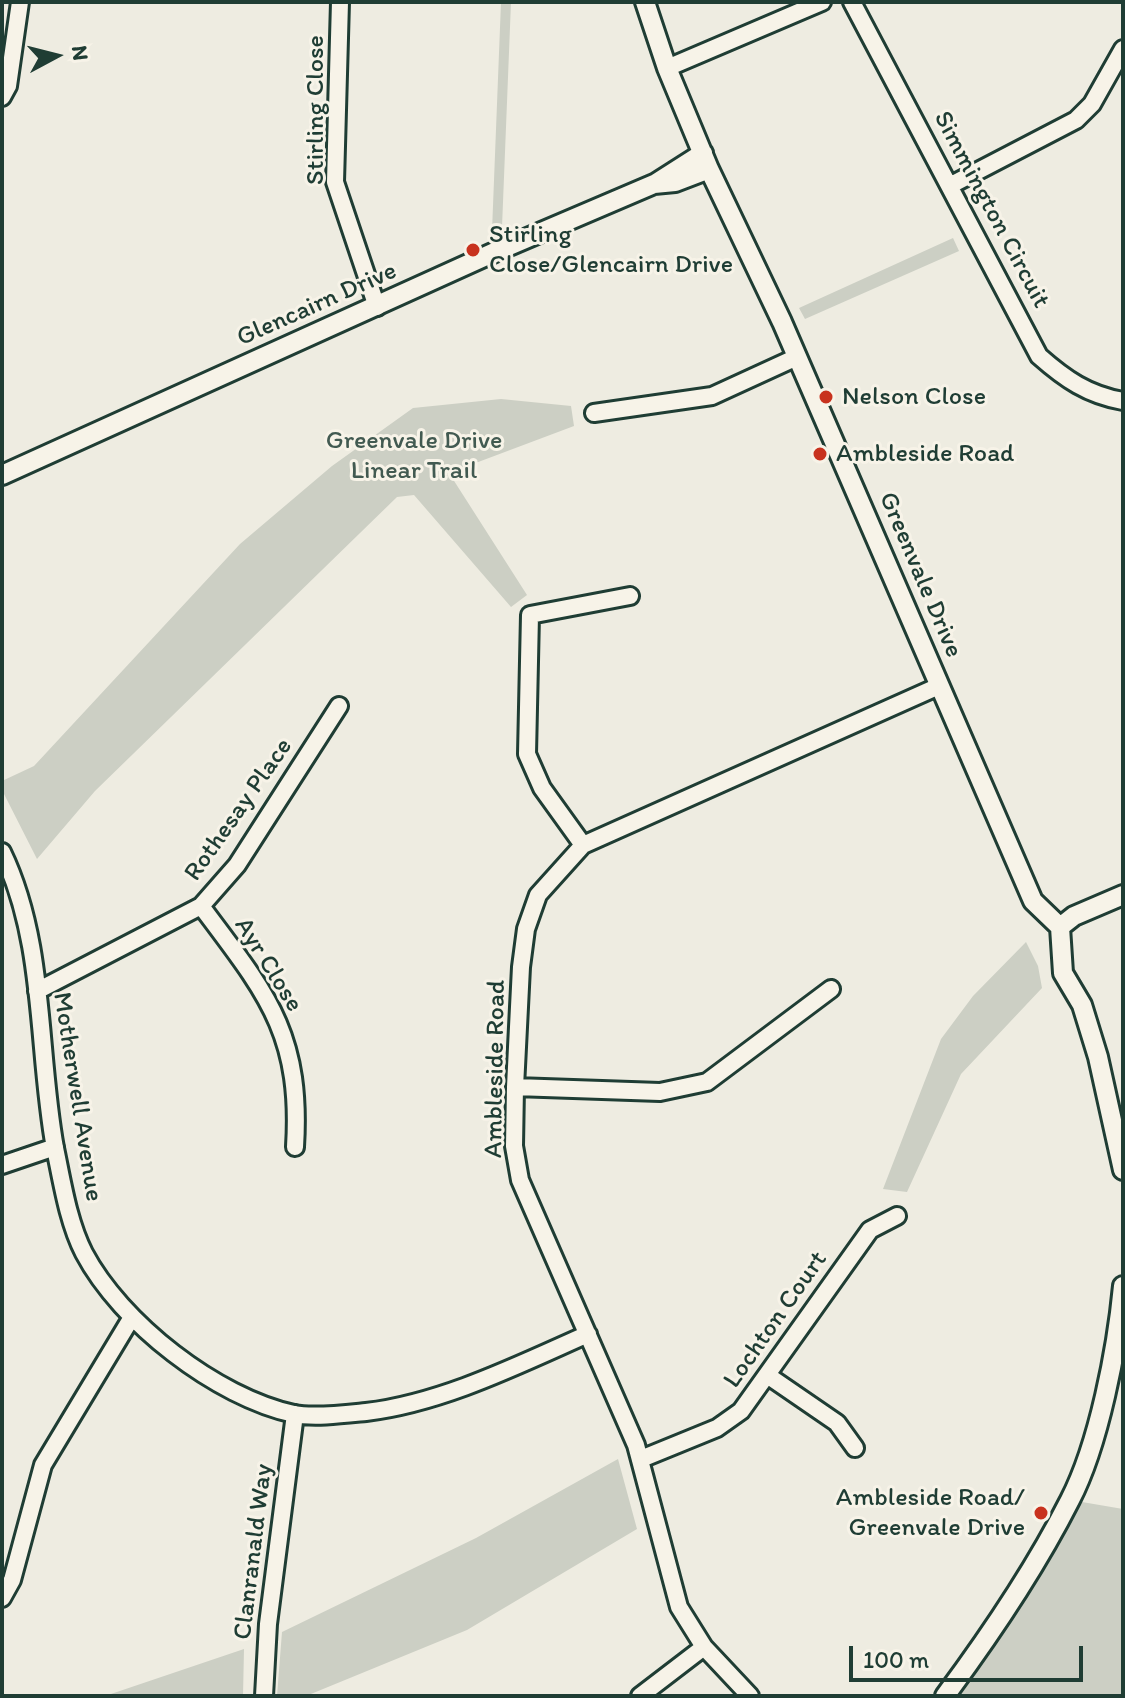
<!DOCTYPE html>
<html>
<head>
<meta charset="utf-8">
<style>
  body { margin:0 }
  #map { position:relative; width:1125px; height:1698px; overflow:hidden; background:#eeece1; font-family:Itim,sans-serif }
  canvas { display:block }
  .frame { position:absolute; inset:0; border:4px solid #1f3d34; pointer-events:none }
  .north { position:absolute; left:16px; top:16px; width:80px; height:80px; -webkit-text-stroke:6px #f7f3e8; paint-order:stroke; rotate:83deg; font-size:22px; font-weight:700; line-height:32px; text-align:center; color:#1f3d34 }
  .north::after { content:''; display:block; margin:auto; width:28px; height:36px; background:#1f3d34; clip-path:polygon(50% 0,100% 100%,50% 72%,0 100%) }
  .scale { position:absolute; left:849px; top:1646px; width:234px; height:36px; box-sizing:border-box; border:4px solid #1f3d34; border-top:0; padding-left:10px; font-size:24px; line-height:28px; white-space:nowrap; color:#1f3d34; -webkit-text-stroke:6px #f7f3e8; paint-order:stroke }
</style>
</head>
<body>
<div id="map">
<canvas width="1125" height="1698"></canvas>
<div class="frame"></div>
<div class="north">N</div>
<div class="scale">100 m</div>
</div>
<script>
const g = document.querySelector('canvas').getContext('2d');
g.lineJoin = 'round';
function fillPath(path, color) {
  g.fillStyle = color;
  g.fill(path, 'evenodd');
}
function trace(path, color, width, dash) {
  g.strokeStyle = color;
  g.lineWidth = width;
  g.lineCap = dash ? 'butt' : 'round';
  g.setLineDash(dash || []);
  g.stroke(path);
}
function write(font, color, halo, rows, align = 'center') {
  g.font = font + ' Itim,sans-serif';
  g.lineWidth = 6;
  g.setLineDash([]);
  g.textBaseline = 'middle';
  g.strokeStyle = halo;
  g.fillStyle = color;
  for (const [text, x, y, turn = 0] of rows) {
    g.save();
    g.translate(x, y);
    g.rotate((+turn || 0) * Math.PI / 180);
    g.textAlign = isNaN(turn) ? turn : align;
    if (halo) g.strokeText(text, 0, 0);
    g.fillText(text, 0, 0);
    g.restore();
  }
}
fillPath(new Path2D(`
  M501 2H511L502 227 492 231Z
  M953 238 959 251 805 319 799 308Z
  M501 399 571 406 574 426 449 473 527 595 511 607 414 495 397 497 95 791 37 859 4 794 2 781 34 766 240 544 332 466 413 408Z
  M1026 942 1038 966 1042 988 961 1074 907 1192 883 1189 941 1039 973 996Z
  M618 1459 637 1529 467 1630 306 1696H277L282 1632 476 1538Z
  M1082 1502 1123 1509V1696H958Z
  M244 1649 243 1696H105Z`), '#cccfc4');
const minor = new Path2D(`
  M340 2 335 182 377 307
  M852 2 1039 356C1065 379 1088 395 1123 401
  M667 68 822 2
  M2 97 8 86 20 2
  M951 185 1076 120 1092 104 1123 49
  M594 413 712 396 797 357
  M583 845 542 788 527 754 530 615 630 596
  M2 852C46 943 37 1050 55 1148 62 1181 68 1222 84 1253 121 1323 216 1397 294 1414 314 1418 346 1414 366 1412 442 1403 518 1365 588 1334
  M201 906C266 993 302 1033 295 1147
  M37 991 201 906 237 865 339 706
  M515 1087 660 1092 707 1082 831 989
  M2 1165 55 1147
  M767 1375 837 1423 855 1448
  M641 1459 717 1428 741 1411 870 1230 897 1216
  M2 1598 12 1580 43 1465 132 1317
  M264 1696 268 1624 295 1414
  M640 1696 704 1647
  M750 1696 704 1647 679 1607 636 1445 520 1180 514 1146 515 1087 521 967 526 929 538 895 583 845 939 686`);
const tertiary = new Path2D(`
  M645 2 667 68 709 169 782 322 1033 901 1060 927
  M656 183 703 153
  M2 475 497 251 654 184 675 182 709 169
  M1060 927 1063 973 1082 1005 1098 1057 1123 1170
  M1060 927 1074 916 1123 895
  M945 1696C991 1634 1035 1569 1070 1500 1099 1444 1117 1349 1123 1286`);
trace(minor, '#1f3d34', 22);
trace(tertiary, '#1f3d34', 24);
trace(minor, '#f7f3e8', 16);
trace(tertiary, '#f7f3e8', 18);
for (const [x, y, r, color] of [
  [473,250,8,"#c8321e"],
  [826,397,8,"#c8321e"],
  [820,454,8,"#c8321e"],
  [1041,1513,8,"#c8321e"]
]) {
  const dot = new Path2D();
  dot.arc(x, y, r, 0, 2 * Math.PI);
  g.fillStyle = color;
  g.fill(dot);
  trace(dot, '#f7f3e8', 3);
}
write('26px', '#1f3d34', '#f7f3e8', [
  ["Stirling Close",316,110,-90],
  ["Simmington Circuit",991,210,62],
  ["Glencairn Drive",317,305,-24],
  ["Greenvale Drive",920,575,67],
  ["Rothesay Place",239,810,-55],
  ["Ayr Close",268,965,58],
  ["Ambleside Road",496,1069,-89],
  ["Motherwell Avenue",77,1097,81],
  ["Lochton Court",776,1320,-55],
  ["Clanranald Way",254,1552,-83]
]);
write('26px', '#1f3d34', '#f7f3e8', [
  ["Stirling",489,235],
  ["Close/Glencairn Drive",489,265],
  ["Nelson Close",842,397],
  ["Ambleside Road",836,454],
  ["Ambleside Road/",1025,1498,"right"],
  ["Greenvale Drive",1025,1528,"right"]
], 'left');
write('26px', '#425a51', '#f7f3e8', [
  ["Greenvale Drive",414,441],
  ["Linear Trail",414,471]
]);
</script>
</body>
</html>
